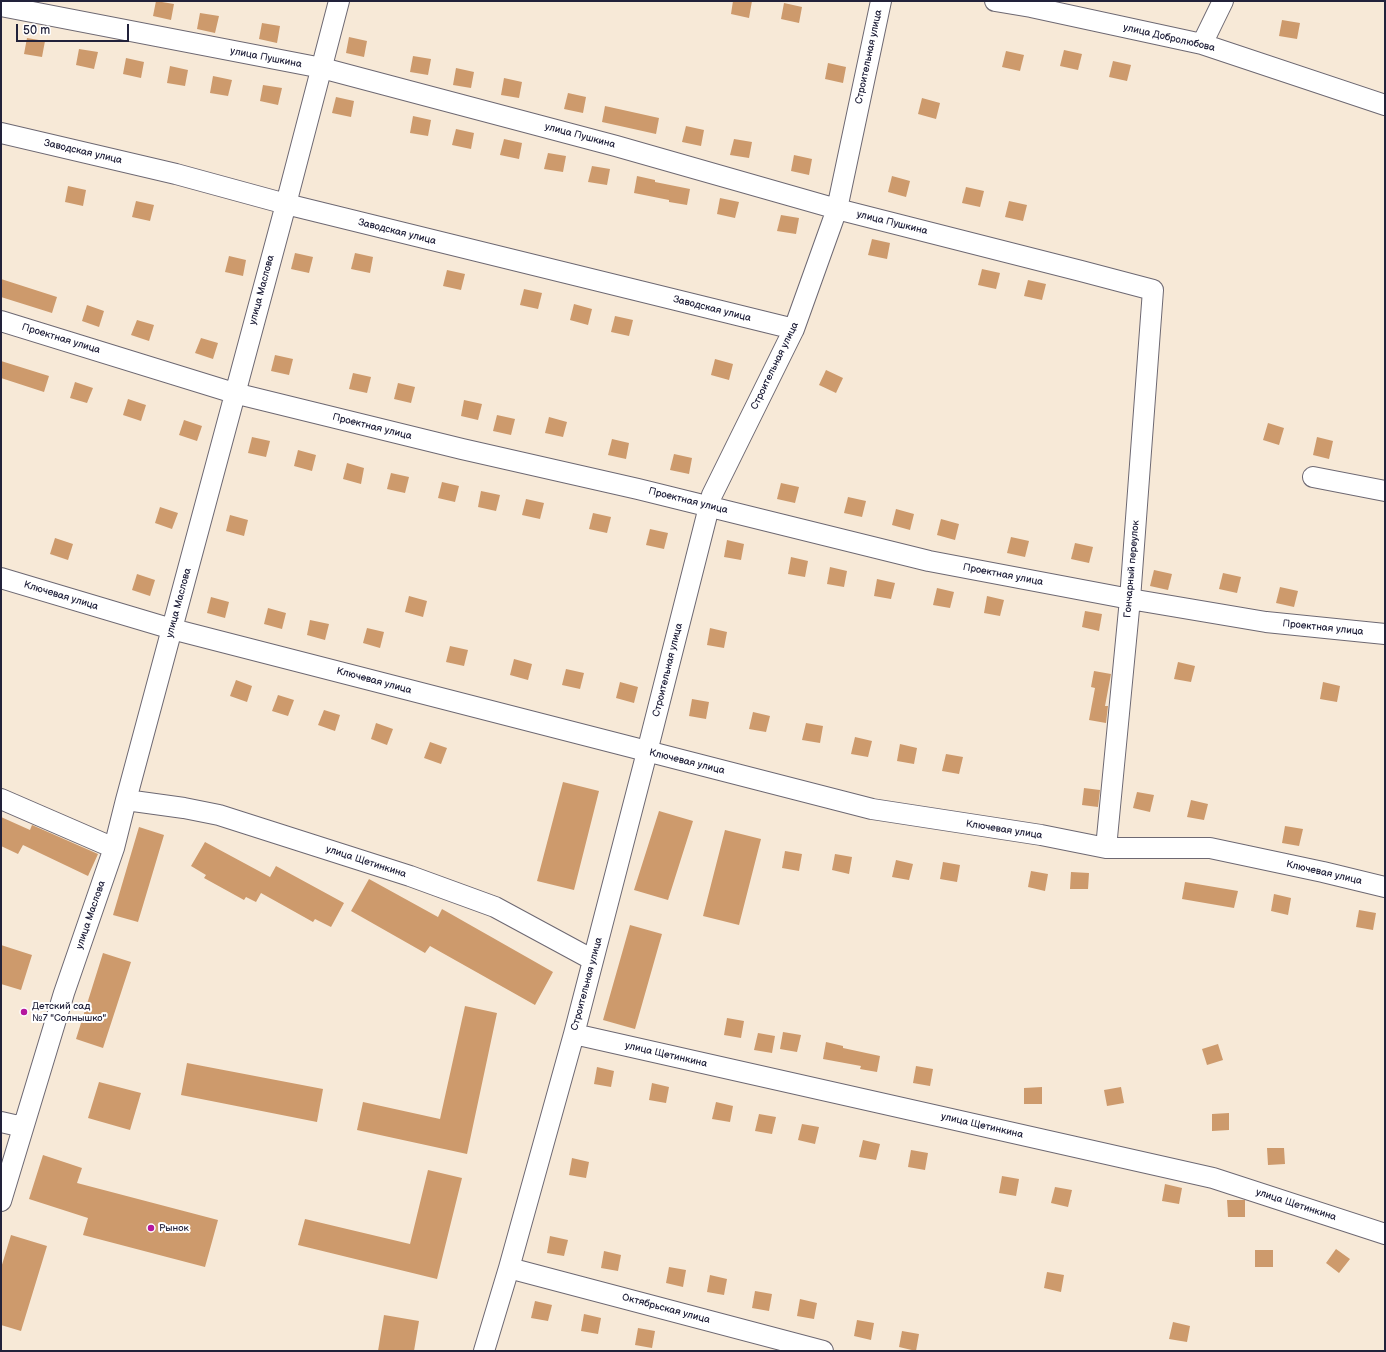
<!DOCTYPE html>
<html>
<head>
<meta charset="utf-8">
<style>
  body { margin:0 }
  #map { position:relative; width:1386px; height:1352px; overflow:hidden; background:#f7e9d7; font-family:"Balsamiq Sans",sans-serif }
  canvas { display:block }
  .frame { position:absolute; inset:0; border:2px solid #22223b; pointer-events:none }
  .scale { position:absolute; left:16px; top:24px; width:113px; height:18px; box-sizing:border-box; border:2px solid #22223b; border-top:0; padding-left:5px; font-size:12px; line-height:14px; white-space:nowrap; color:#22223b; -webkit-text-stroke:3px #fff; paint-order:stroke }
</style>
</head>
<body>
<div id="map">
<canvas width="1386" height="1352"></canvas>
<div class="frame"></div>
<div class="scale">50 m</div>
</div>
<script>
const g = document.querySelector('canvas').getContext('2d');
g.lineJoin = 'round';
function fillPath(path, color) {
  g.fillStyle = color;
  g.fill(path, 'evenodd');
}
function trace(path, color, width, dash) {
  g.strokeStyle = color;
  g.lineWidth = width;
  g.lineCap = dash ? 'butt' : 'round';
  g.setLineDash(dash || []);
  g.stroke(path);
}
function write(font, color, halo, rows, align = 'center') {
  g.font = font + ' "Balsamiq Sans",sans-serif';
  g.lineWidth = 4;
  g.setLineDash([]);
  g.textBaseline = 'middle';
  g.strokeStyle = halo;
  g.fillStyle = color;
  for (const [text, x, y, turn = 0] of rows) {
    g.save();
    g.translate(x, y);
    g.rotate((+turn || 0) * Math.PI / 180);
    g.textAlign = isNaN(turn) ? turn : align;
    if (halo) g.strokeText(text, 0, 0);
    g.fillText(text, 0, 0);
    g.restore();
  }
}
fillPath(new Path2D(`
  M156 1 174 4 171 20 153 16Z
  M733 1H752L749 18 731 14Z
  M784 3 802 7 799 23 781 19Z
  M200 13 219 16 215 33 197 29Z
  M1282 20 1300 23 1297 39 1279 36Z
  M262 23 280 26 277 43 259 39Z
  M349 37 367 41 364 57 346 53Z
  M27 38 45 41 42 57 24 54Z
  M79 49 98 52 94 69 76 65Z
  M1064 50 1082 54 1078 70 1060 66Z
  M1006 51 1024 55 1020 71 1002 67Z
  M413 56 431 59 428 75 410 72Z
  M126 58 144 62 141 78 123 74Z
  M1113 61 1131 65 1127 81 1109 77Z
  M828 63 846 67 843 83 825 79Z
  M170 66 188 70 185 86 167 83Z
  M456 68 474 72 471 88 453 85Z
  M213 76 232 80 228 96 210 93Z
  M504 78 522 82 519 98 501 95Z
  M263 85 282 88 278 105 260 101Z
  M568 93 586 97 583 113 564 109Z
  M336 97 354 101 351 117 332 113Z
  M922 98 940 103 936 119 918 114Z
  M605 106 659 118 656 134 602 122Z
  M413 116 431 120 428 136 410 133Z
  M686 126 704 130 701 146 682 142Z
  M456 129 474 133 471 149 452 145Z
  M504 139 522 143 519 159 500 155Z
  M734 139 752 142 749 158 730 155Z
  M548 153 566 156 563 172 544 169Z
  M794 155 812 159 809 175 791 171Z
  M592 166 610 169 607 185 588 182Z
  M637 176 655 180V182L690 189 687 205 669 202V200L634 193Z
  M892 176 910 181 906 197 888 192Z
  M68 186 86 190 83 206 65 202Z
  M966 187 984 191 980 207 962 203Z
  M720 198 739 202 735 218 717 214Z
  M136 201 154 205 150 221 132 217Z
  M1009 201 1027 205 1023 221 1005 217Z
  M781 215 799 218 796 234 777 231Z
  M872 239 890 243 887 259 868 255Z
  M295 253 313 257 309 273 291 269Z
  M355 253 373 257 370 273 351 269Z
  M229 256 246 260 243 276 225 272Z
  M982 269 1000 273 996 289 978 285Z
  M447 270 465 274 461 290 443 286Z
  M1 279 57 297 52 313 1 297Z
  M1028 280 1046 284 1042 300 1024 296Z
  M524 289 542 293 538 309 520 305Z
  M574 304 592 309 588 325 570 320Z
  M87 305 104 311 99 327 82 321Z
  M615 316 633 320 629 336 611 332Z
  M137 320 154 325 149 341 131 335Z
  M201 338 218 343 213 359 195 353Z
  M275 355 293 359 289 375 271 371Z
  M715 359 733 364 729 380 711 375Z
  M1 361 49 376 44 392 1 378Z
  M826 370 843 378 836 393 819 385Z
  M353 373 371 377 367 393 349 389Z
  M75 382 93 388 87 403 70 398Z
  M398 383 415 387 411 403 394 399Z
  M128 399 146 405 141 421 123 415Z
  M464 400 482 404 478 420 461 416Z
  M497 415 515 419 511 435 493 431Z
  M549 417 567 422 563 437 545 433Z
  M184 420 202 426 197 441 179 435Z
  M1268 423 1284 428 1279 445 1263 440Z
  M252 437 270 441 266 457 248 453Z
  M1317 437 1333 441 1329 459 1313 455Z
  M612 439 629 443 626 459 608 455Z
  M298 450 316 455 312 471 294 466Z
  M674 454 692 458 689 474 670 470Z
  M347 463 364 468 361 484 343 479Z
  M391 473 409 477 405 493 387 489Z
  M442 482 459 486 455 502 438 498Z
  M781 483 799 487 795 503 777 499Z
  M481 491 500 495 496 511 478 507Z
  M848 497 866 501 862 517 844 513Z
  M526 499 544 503 540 519 522 515Z
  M160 507 178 513 172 529 155 523Z
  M896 509 914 514 910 530 892 525Z
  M593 513 611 517 607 533 589 529Z
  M230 515 248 520 244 536 226 531Z
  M941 519 959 524 955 540 937 535Z
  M650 529 668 533 664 549 646 545Z
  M1011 537 1029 541 1025 557 1007 553Z
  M55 538 73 544 68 560 50 554Z
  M727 540 744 544 741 560 724 557Z
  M1075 543 1093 547 1089 563 1071 559Z
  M791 557 808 561 805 577 788 574Z
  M830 567 847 571 844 587 827 584Z
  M1154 570 1172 574 1168 590 1150 586Z
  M1223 573 1241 577 1237 593 1219 589Z
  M137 574 155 580 150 596 132 590Z
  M877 579 895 583 891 599 874 596Z
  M1280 587 1298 591 1294 607 1276 603Z
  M937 588 954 592 950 608 933 605Z
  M409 596 427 601 423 617 405 612Z
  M987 596 1004 600 1000 616 984 613Z
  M211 597 229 602 225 618 207 613Z
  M268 608 286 613 282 629 264 624Z
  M1085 611 1102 614 1099 631 1082 627Z
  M310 620 329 624 325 640 307 635Z
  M367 628 384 632 380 648 363 643Z
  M710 628 727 632 724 648 707 645Z
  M450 646 468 650 464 666 446 662Z
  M514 659 532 664 528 680 510 675Z
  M1178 662 1195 666 1191 682 1174 679Z
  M566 669 584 673 580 689 562 685Z
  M1094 671 1111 674 1105 706H1108L1106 723 1089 720 1095 688 1091 687Z
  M236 680 252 686 247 702 230 696Z
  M620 682 638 687 634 703 616 698Z
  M1323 682 1340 686 1337 702 1320 699Z
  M278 695 294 700 288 716 272 711Z
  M692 699 709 702 706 719 689 716Z
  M324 710 340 715 335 731 318 725Z
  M753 712 770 716 766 732 749 729Z
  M376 723 393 729 387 745 371 739Z
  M806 723 823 726 820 743 802 740Z
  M855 737 872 741 868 757 851 754Z
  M430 742 447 748 441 764 424 758Z
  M900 744 917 748 914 764 897 761Z
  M946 754 963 757 959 774 942 771Z
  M563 782 599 791 574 890 537 881Z
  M1084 788 1100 790 1098 807 1082 805Z
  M1137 792 1154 795 1150 812 1133 808Z
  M1191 800 1208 804 1204 820 1187 817Z
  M659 811 693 821 668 900 634 890Z
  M1 817 30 830 32 825 98 854 88 876 23 845 18 854 1 846Z
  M1285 826 1303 829 1299 846 1282 843Z
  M139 827 164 835 138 922 113 915Z
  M725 830 761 839 739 925 703 916Z
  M205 842 270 877 276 866 344 903 331 927 315 919 313 922 261 893 256 902 246 897 244 900 204 878 206 875 191 866Z
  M785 851 802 854 799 871 782 868Z
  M835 854 852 857 849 874 832 870Z
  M896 860 913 864 909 880 892 877Z
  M943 862 960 865 957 882 940 879Z
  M1031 871 1048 874 1045 891 1028 887Z
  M1071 872 1089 873 1088 889H1070Z
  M369 879 438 917 442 909 553 972 535 1005 430 946 425 953 351 911Z
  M1185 882 1238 891 1234 908 1182 899Z
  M1274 894 1291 898 1288 915 1271 911Z
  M1359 910 1376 913 1373 930 1356 927Z
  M630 925 662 934 635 1029 603 1020Z
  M1 945 32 955 21 990 1 984Z
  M103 953 131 962 103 1048 76 1039Z
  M465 1006 497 1013 467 1154 357 1130 363 1102 440 1119Z
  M727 1018 744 1021 741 1038 724 1035Z
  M783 1032 801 1035 797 1052 780 1049Z
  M758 1033 775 1036 772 1053 754 1050Z
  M826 1042 843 1046V1048L880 1056 877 1072 860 1069 861 1066 823 1059Z
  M1218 1044 1223 1060 1207 1065 1202 1049Z
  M187 1063 323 1089 317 1122 181 1095Z
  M916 1066 933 1069 930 1086 913 1083Z
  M597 1067 614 1071 611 1087 594 1084Z
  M99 1082 141 1093 130 1130 88 1118Z
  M652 1083 669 1087 666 1103 649 1100Z
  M1042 1087V1104H1024V1088Z
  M1121 1087 1124 1103 1107 1106 1104 1090Z
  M716 1102 733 1106 730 1122 712 1119Z
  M1229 1113V1130L1212 1131V1114Z
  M759 1114 776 1117 772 1134 755 1131Z
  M802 1124 819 1127 815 1144 798 1140Z
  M863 1140 880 1144 876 1160 859 1157Z
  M1267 1148H1284L1285 1164 1268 1165Z
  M911 1150 928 1153 925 1170 908 1167Z
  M43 1155 82 1168 77 1183 218 1220 205 1267 83 1235 88 1218 29 1199Z
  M572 1158 589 1162 586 1178 569 1175Z
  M428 1170 462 1178 437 1279 298 1245 305 1219 410 1244Z
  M1002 1176 1019 1179 1016 1196 999 1193Z
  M1165 1184 1182 1188 1179 1204 1162 1201Z
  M1055 1187 1072 1190 1068 1207 1051 1203Z
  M1227 1200H1245V1217H1228Z
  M11 1235 47 1246 21 1331 1 1325V1268Z
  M550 1236 568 1240 564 1256 547 1253Z
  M1336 1249 1350 1259 1339 1273 1326 1263Z
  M1255 1250H1273V1267H1255Z
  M604 1251 621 1255 618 1271 601 1268Z
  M669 1267 686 1270 683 1287 666 1283Z
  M1047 1272 1064 1275 1061 1292 1044 1288Z
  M710 1275 727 1279 724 1295 707 1292Z
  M755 1291 772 1294 769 1311 752 1308Z
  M800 1299 817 1303 814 1319 797 1316Z
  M535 1301 552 1305 548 1321 531 1318Z
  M584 1314 601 1318 598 1334 581 1331Z
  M384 1315 419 1321 414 1351H378Z
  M857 1320 874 1323 871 1340 854 1336Z
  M1173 1322 1190 1326 1187 1342 1169 1339Z
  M638 1328 655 1331 652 1348 635 1345Z
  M902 1331 919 1334 916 1351 899 1347Z`), '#cd9a6c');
const minor = new Path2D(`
  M995 1 1031 7 1202 44 1385 105
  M1 6 322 68 616 146 837 209 1081 271 1153 290 1130 599 1106 848
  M1202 44 1223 1
  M1 133 176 174 286 204 794 329
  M1 321 234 393 462 449 638 489 929 561 1130 599 1266 622 1385 634
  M1313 477 1385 491
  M1 578 172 629 872 809 1041 835 1106 848H1210L1323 872 1385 887
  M1 799 114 848
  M126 800 184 808 219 815 410 876 495 907 593 960
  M574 1034 1213 1178 1385 1234
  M1 1122 23 1127
  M1 1201 64 993 114 848 126 800 286 204 339 1
  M509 1268 823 1351
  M484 1351 509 1268 574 1034 647 752 712 495 794 329 837 209 881 1`);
trace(minor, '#6d6872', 22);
trace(minor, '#fff', 20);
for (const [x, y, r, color] of [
  [24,1012,4,"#b5179e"],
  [151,1228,4,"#b5179e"]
]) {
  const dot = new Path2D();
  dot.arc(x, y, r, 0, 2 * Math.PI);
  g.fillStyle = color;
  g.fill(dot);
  trace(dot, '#fff', 1.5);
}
write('10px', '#22223b', '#fff', [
  ["улица Добролюбова",1169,38,13],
  ["Строительная улица",869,57,-78],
  ["улица Пушкина",266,58,11],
  ["улица Пушкина",580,136,15],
  ["Заводская улица",83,152,13],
  ["улица Пушкина",892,223,14],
  ["Заводская улица",397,232,14],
  ["улица Маслова",262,290,-75],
  ["Заводская улица",712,309,14],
  ["Проектная улица",61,339,17],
  ["Строительная улица",775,366,-64],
  ["Проектная улица",372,427,14],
  ["Проектная улица",688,501,14],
  ["Гончарный переулок",1132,569,-85],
  ["Проектная улица",1003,575,11],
  ["Ключевая улица",61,596,17],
  ["улица Маслова",179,603,-75],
  ["Проектная улица",1323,628,6],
  ["Строительная улица",668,670,-76],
  ["Ключевая улица",374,681,15],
  ["Ключевая улица",687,762,14],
  ["Ключевая улица",1004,830,9],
  ["улица Щетинкина",366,862,18],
  ["Ключевая улица",1324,873,13],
  ["улица Маслова",91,915,-71],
  ["Строительная улица",587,984,-75],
  ["улица Щетинкина",666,1055,13],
  ["улица Щетинкина",982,1126,13],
  ["улица Щетинкина",1296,1205,18],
  ["Октябрьская улица",666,1309,15]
]);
write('10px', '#22223b', '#fff', [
  ["Детский сад",32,1006],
  ["№7 \"Солнышко\"",32,1018],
  ["Рынок",159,1228]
], 'left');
</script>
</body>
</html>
